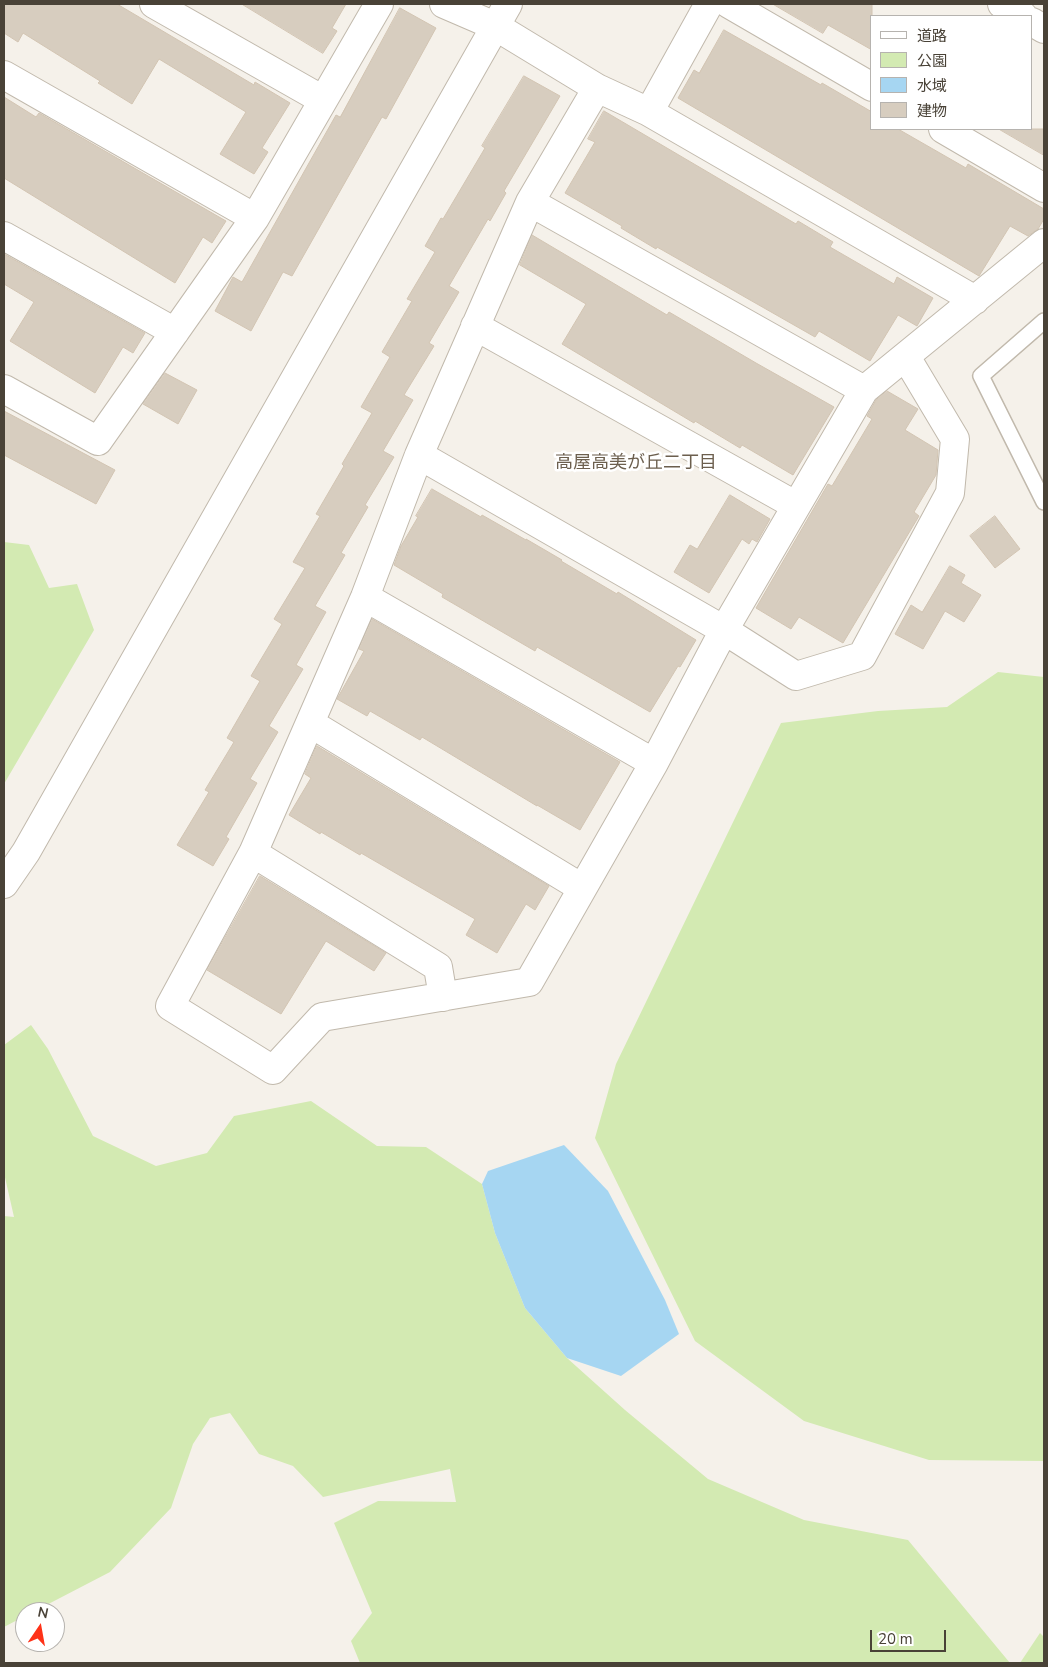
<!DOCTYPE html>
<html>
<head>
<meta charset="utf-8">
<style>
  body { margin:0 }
  #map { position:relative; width:1048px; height:1667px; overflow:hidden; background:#f5f1ea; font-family:"Nunito Sans","Noto Sans JP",sans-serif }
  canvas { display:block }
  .frame { position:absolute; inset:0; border:5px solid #494237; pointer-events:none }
  .legend { position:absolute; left:870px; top:15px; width:162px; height:115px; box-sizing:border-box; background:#fff; border:1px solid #b6b3af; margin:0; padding:6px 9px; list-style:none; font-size:15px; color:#494237 }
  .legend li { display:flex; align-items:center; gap:10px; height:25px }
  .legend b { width:25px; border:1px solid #b6b3af }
  .north { position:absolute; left:15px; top:1602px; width:50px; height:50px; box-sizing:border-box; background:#fff; border:1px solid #b6b3af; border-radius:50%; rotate:12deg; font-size:14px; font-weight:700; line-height:20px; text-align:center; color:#494237 }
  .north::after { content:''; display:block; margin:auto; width:18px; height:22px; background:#fe3218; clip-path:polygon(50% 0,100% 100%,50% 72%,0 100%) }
  .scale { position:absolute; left:870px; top:1630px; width:76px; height:22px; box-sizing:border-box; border:2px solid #494237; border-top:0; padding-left:6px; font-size:15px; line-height:18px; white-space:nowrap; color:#494237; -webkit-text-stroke:4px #fff; paint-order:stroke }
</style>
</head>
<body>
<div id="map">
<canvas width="1048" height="1667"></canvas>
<div class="frame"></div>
<ul class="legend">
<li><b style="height:6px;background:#fff"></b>道路</li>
<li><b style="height:14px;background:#d3eab2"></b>公園</li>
<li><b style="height:14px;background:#a6d6f2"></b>水域</li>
<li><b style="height:14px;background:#d7cdbf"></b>建物</li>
</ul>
<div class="north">N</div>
<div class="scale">20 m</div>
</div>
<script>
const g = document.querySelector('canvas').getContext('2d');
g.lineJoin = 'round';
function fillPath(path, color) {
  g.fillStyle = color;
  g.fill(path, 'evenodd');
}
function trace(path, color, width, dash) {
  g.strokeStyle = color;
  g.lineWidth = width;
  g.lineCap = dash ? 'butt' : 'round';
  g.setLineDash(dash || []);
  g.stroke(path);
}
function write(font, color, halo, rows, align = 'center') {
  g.font = font + ' "Nunito Sans","Noto Sans JP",sans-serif';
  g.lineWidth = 5;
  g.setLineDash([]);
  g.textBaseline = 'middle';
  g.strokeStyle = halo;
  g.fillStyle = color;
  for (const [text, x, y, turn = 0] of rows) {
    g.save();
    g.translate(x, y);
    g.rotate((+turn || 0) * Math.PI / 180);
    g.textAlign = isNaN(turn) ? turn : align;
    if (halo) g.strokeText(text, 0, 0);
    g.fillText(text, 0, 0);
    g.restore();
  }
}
fillPath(new Path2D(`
  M4 542 29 545 49 588 77 584 94 630 4 784Z
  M998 672 1044 677V1461L929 1460 804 1421 695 1341 595 1138 616 1064 781 723 878 711 947 707Z
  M31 1025 48 1049 93 1136 156 1166 207 1153 234 1116 311 1101 377 1146 426 1147 482 1184 495 1233 525 1308 567 1358 625 1410 708 1479 804 1520 908 1540 1010 1663H360L351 1641 372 1613 334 1523 378 1501 456 1502 450 1469 323 1497 293 1466 259 1454 230 1413 210 1418 193 1444 171 1508 110 1572 33 1612H25V1616L4 1627V1216L14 1217 4 1173 5 1126 4 1125V1045Z
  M1040 1633 1044 1637V1663H1020Z`), '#d3eab2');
fillPath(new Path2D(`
  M564 1145 608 1191 665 1300 679 1334 621 1376 567 1358 525 1308 495 1233 482 1184 488 1171Z`), '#a6d6f2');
const building = new Path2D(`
  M4 4H117L254 85 255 82 290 103 262 148 268 152 254 174 220 154 246 112 159 59 132 104 98 83 100 81 23 33 18 42 4 33Z
  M242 4H346L332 28 337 31 323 53Z
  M773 4H872V50L828 25 823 33Z
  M400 8 436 28 386 119 382 117 292 276 283 272 251 331 215 311 233 277 242 282 336 115 340 117Z
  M724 30 821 85 822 83 872 112V129H898L966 168 968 164 1044 209V219L1038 229 1028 236 1010 226 979 276 678 98 694 70 699 73Z
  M524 76 560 96 504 191 506 193 490 221 488 219 449 286 459 292 429 343 434 346 404 395 413 400 383 451 394 457 365 505 368 507 341 553 345 555 315 606 326 612 296 665 303 669 269 726 278 732 250 779 257 783 226 837 229 839 213 866 177 845 209 792 205 790 234 742 227 738 260 681 251 676 282 624 274 619 305 568 293 562 320 516 316 514 344 466 342 464 372 413 361 407 390 357 382 352 412 301 407 299 435 252 425 246 441 218 443 219 485 148 482 146Z
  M4 97 36 117 39 113 226 221 212 243 203 237 175 283 4 178Z
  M604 111 796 224 798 221 833 242 830 247 894 284 897 277 933 298 917 326 898 315 870 361 819 331 815 337 657 247 656 249 621 228 622 226 565 193 595 142 588 139Z
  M999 129H1044V155Z
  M532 235 667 315 669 312 756 363 834 407 793 475 742 445 740 448 695 421 694 423 562 344 586 304 520 265Z
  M4 254 145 333 133 353 123 347 95 393 10 341 34 302 4 284Z
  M165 373 197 390 178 424 143 404Z
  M887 391 918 409 905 430 938 450 936 475 914 512 919 516 843 643 799 617 791 629 756 608 828 484 832 486 872 419 867 416 876 400Z
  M4 411 115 470 96 504 4 455Z
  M432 489 481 517 482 515 526 540V539L562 560 561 561 617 594 618 592 696 640 680 667 678 666 650 712 537 647 535 651 442 597 443 594 394 565 401 546 418 517 416 516Z
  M730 495 770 519 757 542 752 539 749 544 742 539 709 593 674 572 690 545 697 549Z
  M995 516 1020 549 995 568 970 536Z
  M950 566 965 575 961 583 981 595 964 622 945 611 923 649 895 634 911 605 922 612Z
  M372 619 620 762 580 830 537 805V806L422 737 420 740 370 711 367 716 337 699 364 651 359 649Z
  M317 746 549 886 535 910 526 904 497 953 466 935 475 919 361 853 360 855 321 832 320 834 289 815 311 778 305 774Z
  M260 876 386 953 374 971 326 941 281 1014 207 970Z`);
fillPath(building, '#d7cdbf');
trace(building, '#d2c4b2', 1);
const service = new Path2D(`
  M1044 321 981 376 1044 502`);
const minor = new Path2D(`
  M154 4 323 100
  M444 4 495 26 597 88 649 112 975 300
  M729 4 872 87
  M1002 4 1023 16
  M1032 22 1044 29
  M4 75 255 218
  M597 88 530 202 419 455 365 597 253 853 170 1006 273 1070 322 1017 529 982 654 763 724 630 864 390 1044 243
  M649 112 709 4
  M943 129 1044 188
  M530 202 864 390
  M4 236 175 332
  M475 326 795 505
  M4 389 98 441 255 218 379 4
  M419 455 724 630 796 676 862 656 950 493 955 439 906 357
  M365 597 654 763
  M310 723 582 888
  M253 853 438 967 443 997`);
const tertiary = new Path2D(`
  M4 884 26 852 508 4`);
trace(service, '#c1b9ac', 18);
trace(minor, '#c1b9ac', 30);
trace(tertiary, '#c1b9ac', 30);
trace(service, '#fff', 15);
trace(minor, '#fff', 28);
trace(tertiary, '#fff', 28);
write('18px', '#6c5f4e', '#fff', [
  ["高屋高美が丘二丁目",636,464]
]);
</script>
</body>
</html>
